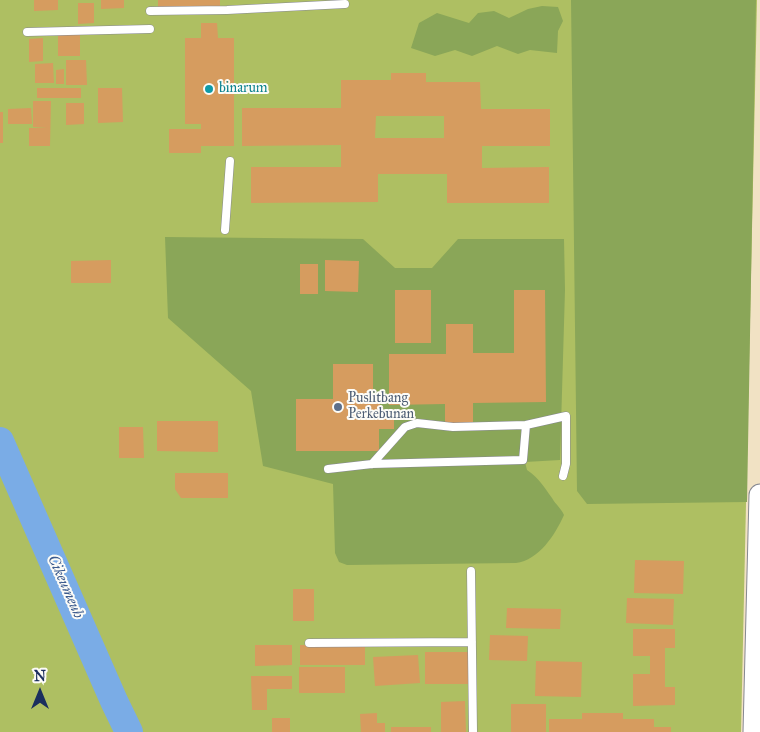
<!DOCTYPE html>
<html>
<head>
<meta charset="utf-8">
<style>
  body { margin:0 }
  #map { position:relative; width:760px; height:732px; overflow:hidden; background:#f1e2c4; font-family:"IM FELL Great Primer",serif }
  canvas { display:block }
  .north { position:absolute; left:15px; top:667px; width:50px; height:50px; -webkit-text-stroke:4px #fdfcf7; paint-order:stroke; rotate:0deg; font-size:14px; font-weight:700; line-height:20px; text-align:center; color:#1b2f5e }
  .north::after { content:''; display:block; margin:auto; width:18px; height:22px; background:#1b2f5e; clip-path:polygon(50% 0,100% 100%,50% 72%,0 100%) }
</style>
</head>
<body>
<div id="map">
<canvas width="760" height="732"></canvas>
<div class="north">N</div>
</div>
<script>
const g = document.querySelector('canvas').getContext('2d');
g.lineJoin = 'round';
function fillPath(path, color) {
  g.fillStyle = color;
  g.fill(path, 'evenodd');
}
function trace(path, color, width, dash) {
  g.strokeStyle = color;
  g.lineWidth = width;
  g.lineCap = dash ? 'butt' : 'round';
  g.setLineDash(dash || []);
  g.stroke(path);
}
function write(font, color, halo, rows, align = 'center') {
  g.font = font + ' "IM FELL Great Primer",serif';
  g.lineWidth = 4;
  g.setLineDash([]);
  g.textBaseline = 'middle';
  g.strokeStyle = halo;
  g.fillStyle = color;
  for (const [text, x, y, turn = 0] of rows) {
    g.save();
    g.translate(x, y);
    g.rotate((+turn || 0) * Math.PI / 180);
    g.textAlign = isNaN(turn) ? turn : align;
    if (halo) g.strokeText(text, 0, 0);
    g.fillText(text, 0, 0);
    g.restore();
  }
}
fillPath(new Path2D(`
  M0 0H757L741 732H0Z`), '#aebf62');
fillPath(new Path2D(`
  M571 0H756L747 502 587 504 577 491Z
  M542 6 558 7 563 21 558 31 557 53 530 50 518 54 497 46 472 56 455 50 435 56 411 48 419 23 437 13 469 23 478 13 494 11 509 18 528 9Z
  M165 237 363 239 395 268H432L458 239H564L565 290 560 460 525 462 527 470C540 479 543 486 552 498 556 505 561 508 564 515 555 535 539 560 516 563L347 565 339 562 335 553 333 484 263 466 251 391 168 318Z`), '#8aa658');
trace(new Path2D(`
  M0 441 114 701 129 732`), '#7aace6', 28);
fillPath(new Path2D(`
  M34 0H58V10L34 11Z
  M101 0H124V8L101 9Z
  M158 0H220V7H158Z
  M78 3H94V23L78 24Z
  M201 23H217L218 38H234V146H201V153H169V129H201V124H185V38H201Z
  M58 34H80V56H58Z
  M43 38V61L29 62V39Z
  M66 60H86L87 85H66Z
  M53 63 54 83H35V64Z
  M64 69V84H56V70Z
  M391 73H426V82H480L481 109H550V146H482V168L549 167V203H447V174H378V202L251 203V167H341V145L242 146V108H341V80H391ZM376 116H444V138H375Z
  M37 88H81V98H37Z
  M98 88H122L123 122 98 123Z
  M33 101H51L50 146H29V128H47L33 127Z
  M66 103H84V124L66 125Z
  M31 108 32 124H8V109Z
  M0 112H3V143H0Z
  M111 260V283H71V261Z
  M325 260 359 261 358 292 325 291Z
  M300 264H318V294H300Z
  M395 290H431V343H395Z
  M514 290H545L546 402 473 403V425L445 426V404L389 405V354H446V324H473V353H514Z
  M333 364H373V402H380V412H394V429H379V451H296V399H333Z
  M157 421H218V452L157 451Z
  M119 427H143L144 458H119Z
  M175 473H228V498H181L175 489Z
  M635 560 684 561 683 594 634 593Z
  M293 589H314V621H293Z
  M627 598 674 599 673 625 626 623Z
  M507 608 561 609 560 629 506 628Z
  M633 629H675V648H665V687H675V705L633 706V674H650V656H633Z
  M490 635 528 636 527 661 489 660Z
  M255 645H292V665L255 666Z
  M300 645H365V665H300Z
  M425 652H468V684H425Z
  M418 655 420 683 375 686 373 657Z
  M536 661 582 662 581 697 535 696Z
  M299 667H345V693H299Z
  M251 676H292V689H267V710H252Z
  M465 701 466 732H441V702Z
  M511 704H546V732H511Z
  M377 713V723H385V732H361L360 714Z
  M582 713H623V719H654V727H671V732H549V719H582Z
  M272 718H290V732H272Z
  M391 727H431V732H391Z`), '#d69c5f');
const lane = new Path2D(`
  M150 11 227 10 345 4
  M27 32 150 29
  M225 230 230 161
  M372 464 405 427 417 423 453 427 526 425
  M328 469 372 464 523 460 526 425 566 416V464L563 476
  M471 571 473 732
  M309 643 472 642`);
const secondary = new Path2D(`
  M754 732 760 495`);
trace(lane, '#868891', 9);
trace(secondary, '#868891', 23);
trace(lane, '#fff', 8);
trace(secondary, '#fff', 21);
for (const [x, y, r, color] of [
  [209,89,5,"#0f9aa8"],
  [338,407,5,"#5c6f8a"]
]) {
  const dot = new Path2D();
  dot.arc(x, y, r, 0, 2 * Math.PI);
  g.fillStyle = color;
  g.fill(dot);
  trace(dot, '#fdfcf7', 2);
}
write('14px', '#0d838f', '#fdfcf7', [
  ["binarum",219,89]
], 'left');
write('14px', '#4e5e75', '#fdfcf7', [
  ["Puslitbang",348,399],
  ["Perkebunan",348,415]
], 'left');
write('italic 15px', '#3c5b8e', '#fdfcf7', [
  ["Cikeumeuh",65,587,66]
]);
</script>
</body>
</html>
